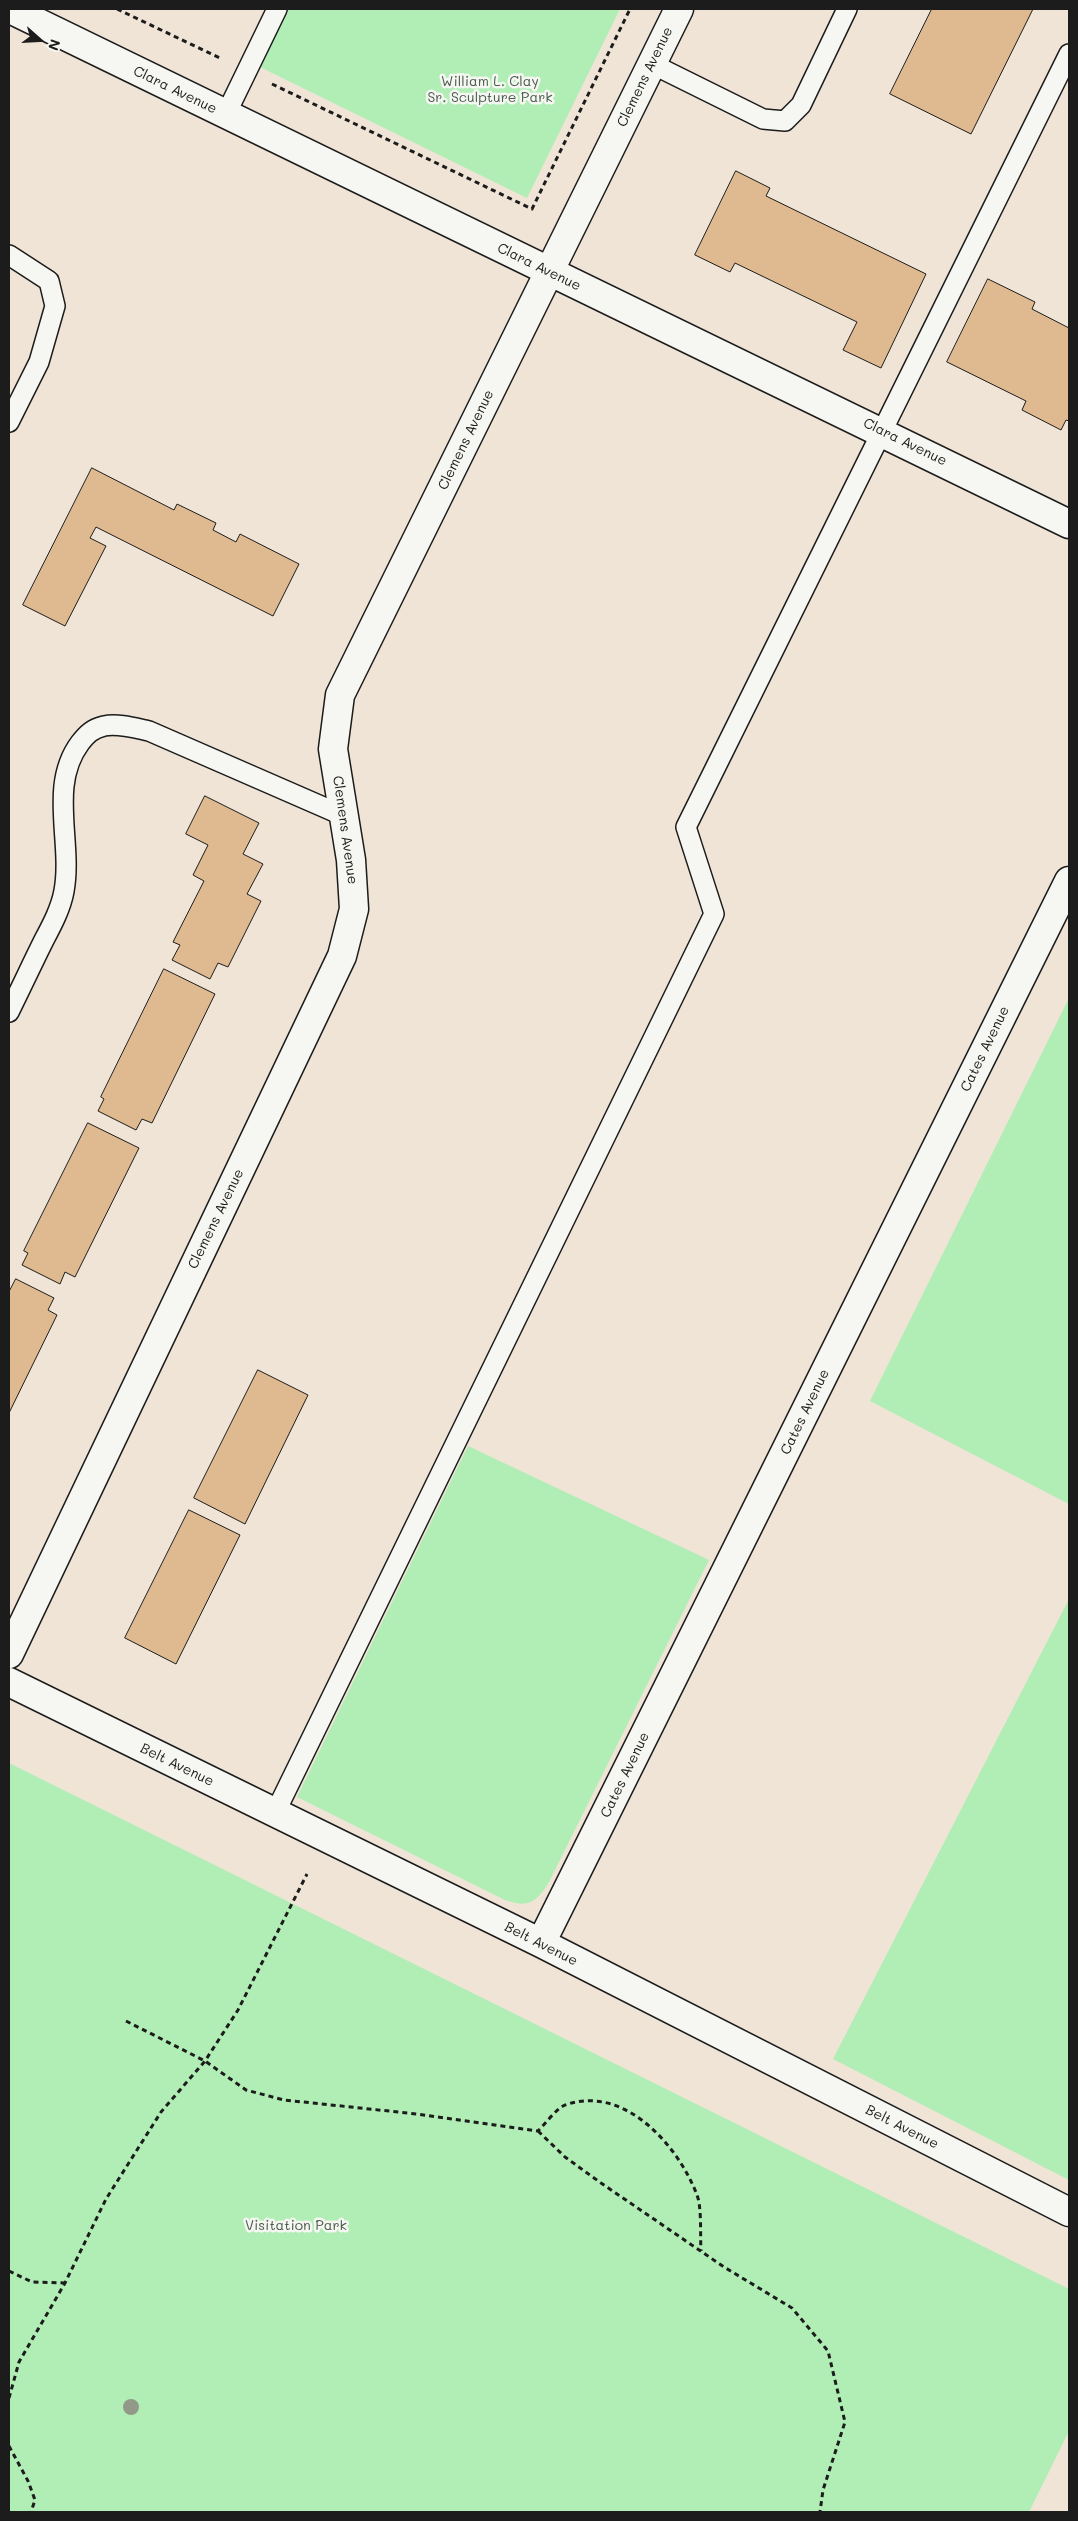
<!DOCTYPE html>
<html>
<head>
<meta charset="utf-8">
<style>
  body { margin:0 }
  #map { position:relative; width:1078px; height:2521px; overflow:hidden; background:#efe4d5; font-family:Mali,sans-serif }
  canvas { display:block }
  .frame { position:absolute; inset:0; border:10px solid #1c1c1c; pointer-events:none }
  .north { position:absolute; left:15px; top:15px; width:50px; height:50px; -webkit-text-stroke:4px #f6f6f2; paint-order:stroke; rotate:109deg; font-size:14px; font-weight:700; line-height:20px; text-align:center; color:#1c1c1c }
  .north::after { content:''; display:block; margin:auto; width:18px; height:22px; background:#1c1c1c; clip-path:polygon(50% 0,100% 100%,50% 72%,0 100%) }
</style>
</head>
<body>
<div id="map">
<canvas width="1078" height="2521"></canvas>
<div class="frame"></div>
<div class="north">N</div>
</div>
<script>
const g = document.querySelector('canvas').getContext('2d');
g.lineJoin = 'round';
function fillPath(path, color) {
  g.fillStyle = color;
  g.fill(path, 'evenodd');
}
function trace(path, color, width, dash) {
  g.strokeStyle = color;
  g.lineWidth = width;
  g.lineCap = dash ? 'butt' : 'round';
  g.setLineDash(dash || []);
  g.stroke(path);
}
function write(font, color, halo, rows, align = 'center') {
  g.font = font + ' Mali,sans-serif';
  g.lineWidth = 5;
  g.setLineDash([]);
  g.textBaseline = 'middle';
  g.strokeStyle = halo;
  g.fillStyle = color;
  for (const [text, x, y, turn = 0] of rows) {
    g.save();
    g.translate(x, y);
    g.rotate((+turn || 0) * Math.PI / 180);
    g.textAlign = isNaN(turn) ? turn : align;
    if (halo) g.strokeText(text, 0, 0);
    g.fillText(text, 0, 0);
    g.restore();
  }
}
fillPath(new Path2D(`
  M289 9H620L527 198 260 67Z
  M1069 998V1504L870 1401Z
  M468 1446 709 1560 548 1884C535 1903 528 1908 505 1900L297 1797Z
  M1069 1599V2180L833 2059Z
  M9 1763 1069 2289V2431L1029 2512H9Z`), '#b0eeb5');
const building = new Path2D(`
  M932 9H1033L971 134 890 94Z
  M736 171 770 188 766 196 926 274 881 368 843 350 857 322 735 263 730 272 695 255Z
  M988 279 1035 302 1032 309 1069 328V421L1066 420 1061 430 1022 410 1026 401 947 362Z
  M92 468 174 510 177 504 216 523 213 530 236 542 240 534 299 564 273 616 96 527 90 538 106 546 65 626 23 605Z
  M205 796 259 823 243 854 263 864 247 894 261 901 228 967 218 963 210 979 172 960 180 945 173 942 204 881 193 875 208 845 186 834Z
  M164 969 215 994 152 1123 142 1119 136 1130 98 1111 104 1099 101 1097Z
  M88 1123 139 1148 75 1277 65 1272 60 1284 22 1265 28 1253 24 1251Z
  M16 1279 54 1298 48 1310 57 1315 9 1413V1292Z
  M258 1370 308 1395 245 1524 194 1498Z
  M189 1510 240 1535 176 1664 125 1638Z`);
fillPath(building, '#dfba90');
trace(building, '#1c1c1c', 1);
const lane = new Path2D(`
  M652 64 763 119 785 121 801 105 847 9
  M226 114 277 9
  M9 255 49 281 55 306 39 362 9 422
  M9 1012C21 988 32 964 44 940 52 925 61 908 64 891 73 842 48 786 80 743 87 734 92 729 104 726 118 723 135 728 149 731L344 816
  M275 1813 714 914 686 827 1069 54`);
const street = new Path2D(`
  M10 9 1069 524
  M9 1654 342 956 354 909 351 860 333 749 340 695 679 9
  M9 1682 541 1943 1069 2212
  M541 1943 1069 881`);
trace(lane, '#1c1c1c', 22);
trace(street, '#1c1c1c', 31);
trace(new Path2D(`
  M117 9 222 59
  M272 84 532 209 630 9
  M126 2021 205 2061 246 2090 284 2100 417 2114 538 2131C545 2124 556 2109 565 2105 624 2084 678 2145 697 2195 702 2208 700 2236 701 2251
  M538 2131 565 2157 601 2183 724 2267 792 2308 828 2351 845 2422 823 2490 820 2512
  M9 2271 32 2282 65 2283
  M9 2398 19 2362 65 2283 106 2199 161 2112 205 2061 238 2010 307 1874
  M9 2446 28 2481 35 2500 31 2512`), '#1c1c1c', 3, [5, 4]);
trace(lane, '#f6f6f2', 19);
trace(street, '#f6f6f2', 28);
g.fillStyle = '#939989';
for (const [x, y] of [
  [131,2407]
]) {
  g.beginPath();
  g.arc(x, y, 8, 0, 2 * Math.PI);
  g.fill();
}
write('14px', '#1c1c1c', '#f6f6f2', [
  ["Clemens Avenue",645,77,-64],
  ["Clara Avenue",175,90,26],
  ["Clara Avenue",539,267,26],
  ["Clemens Avenue",466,440,-64],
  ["Clara Avenue",905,442,26],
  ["Clemens Avenue",345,830,82],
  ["Cates Avenue",985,1049,-64],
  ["Clemens Avenue",216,1219,-64],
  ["Cates Avenue",805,1412,-64],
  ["Belt Avenue",177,1765,26],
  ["Cates Avenue",625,1775,-64],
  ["Belt Avenue",541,1944,27],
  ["Belt Avenue",902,2127,27]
]);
write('14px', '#485b4a', '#f6f6f2', [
  ["William L. Clay",490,82],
  ["Sr. Sculpture Park",490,98],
  ["Visitation Park",296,2226]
]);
</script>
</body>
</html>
